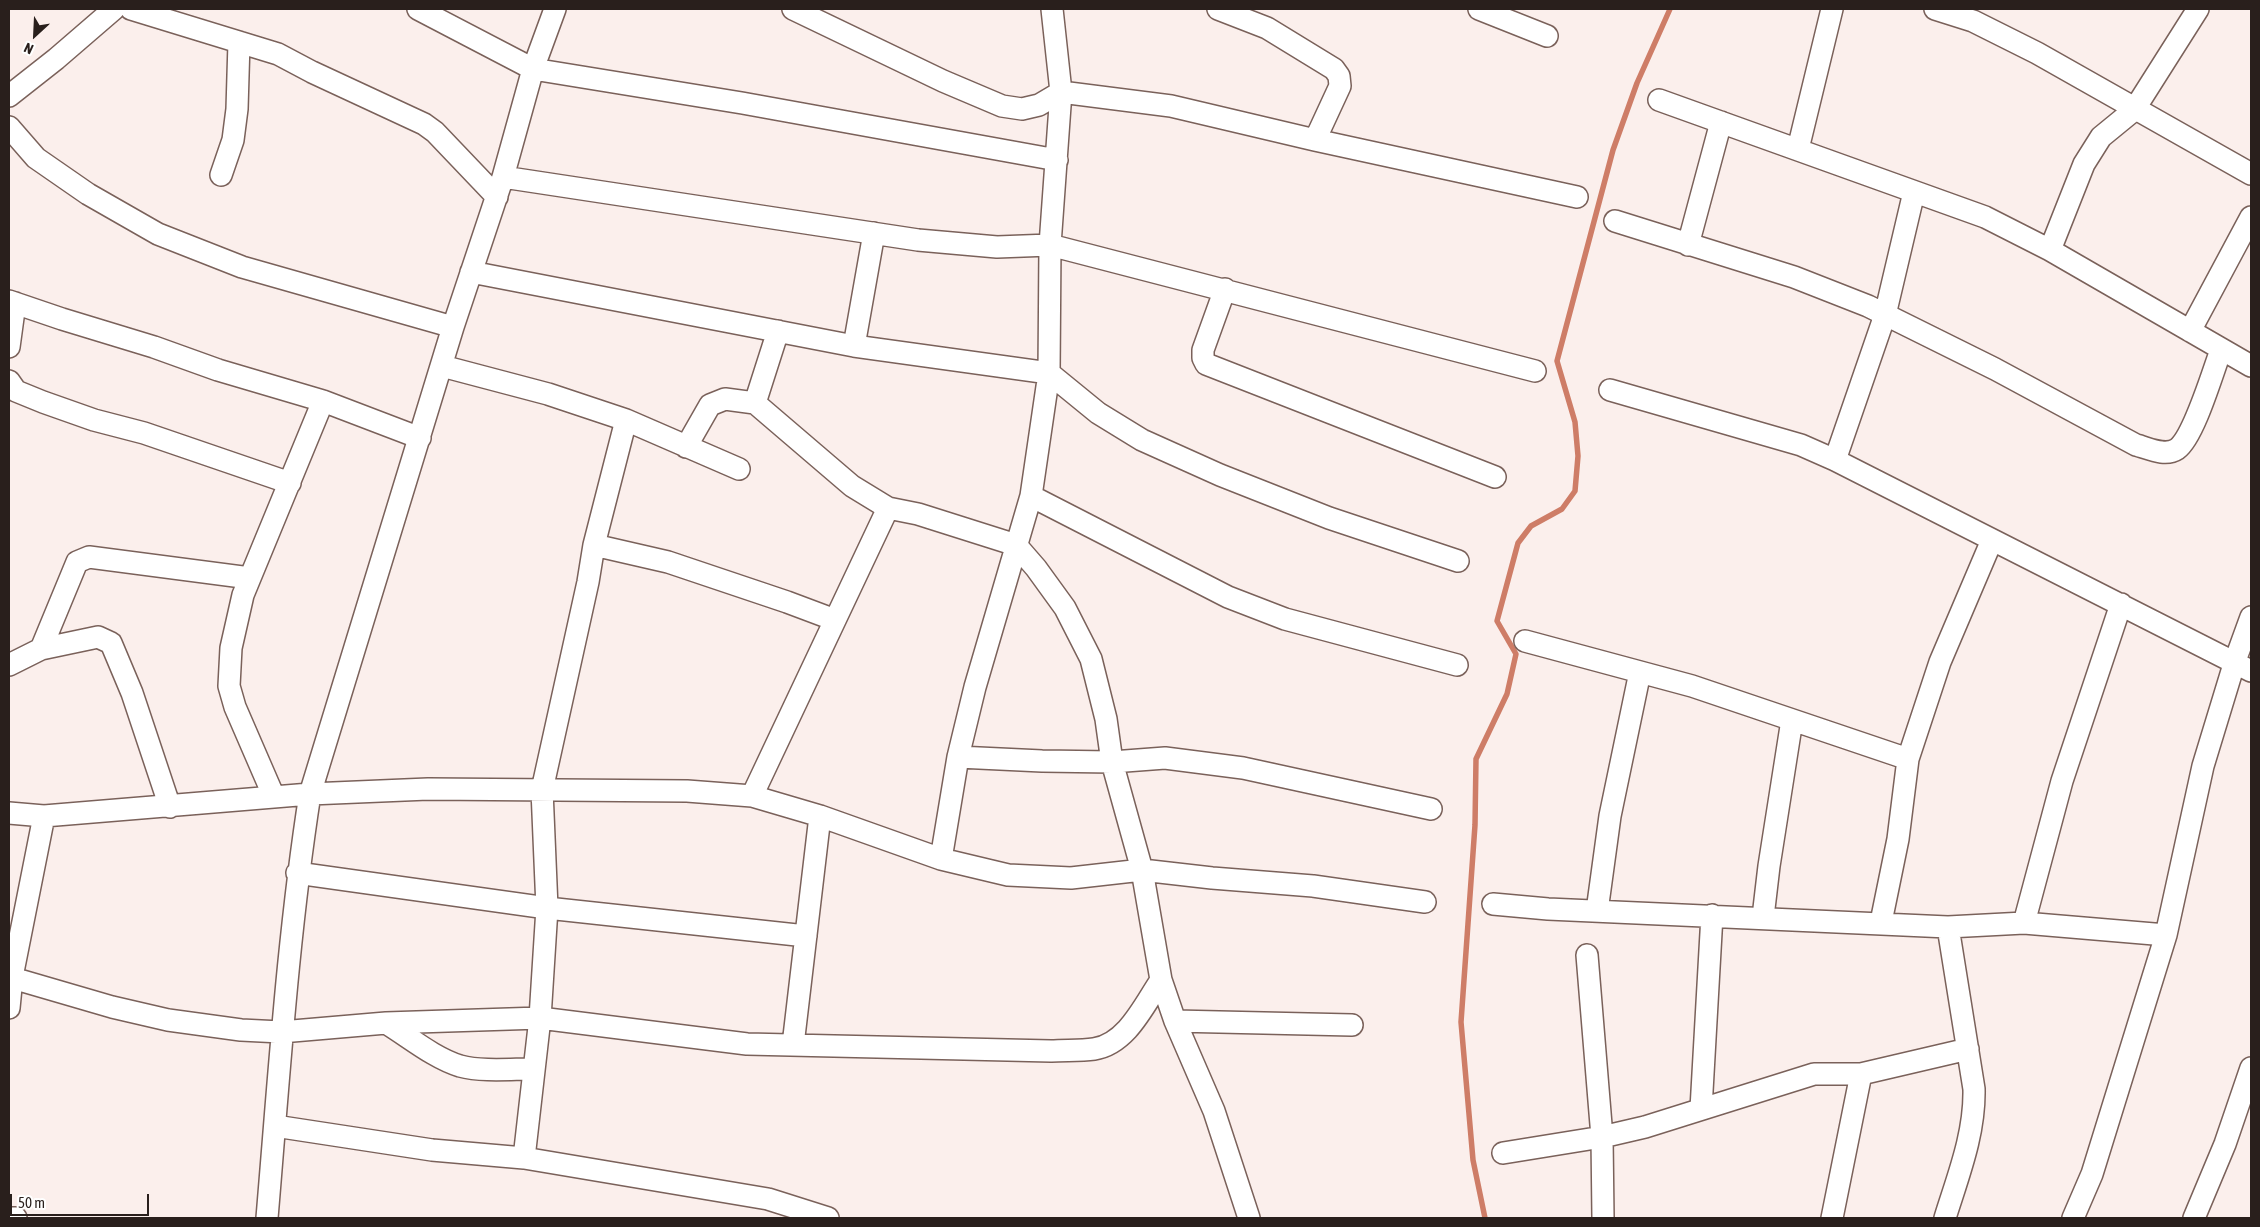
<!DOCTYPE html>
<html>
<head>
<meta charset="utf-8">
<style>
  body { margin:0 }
  #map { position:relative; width:2260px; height:1227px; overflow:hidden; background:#fbefec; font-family:"Asap Condensed",sans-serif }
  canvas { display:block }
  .frame { position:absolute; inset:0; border:10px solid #291f1c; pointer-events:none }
  .north { position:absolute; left:10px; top:10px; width:50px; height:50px; -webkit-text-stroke:4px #fff; paint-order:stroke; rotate:205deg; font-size:14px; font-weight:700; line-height:20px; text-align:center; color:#291f1c }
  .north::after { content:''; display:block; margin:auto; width:18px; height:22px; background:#291f1c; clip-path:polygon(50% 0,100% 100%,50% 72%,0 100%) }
  .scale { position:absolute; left:10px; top:1194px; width:139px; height:22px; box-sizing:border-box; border:2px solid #291f1c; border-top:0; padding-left:6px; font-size:15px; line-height:18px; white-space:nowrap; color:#291f1c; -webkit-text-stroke:4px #fff; paint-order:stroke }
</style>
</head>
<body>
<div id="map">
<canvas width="2260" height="1227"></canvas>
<div class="frame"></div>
<div class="north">N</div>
<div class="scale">50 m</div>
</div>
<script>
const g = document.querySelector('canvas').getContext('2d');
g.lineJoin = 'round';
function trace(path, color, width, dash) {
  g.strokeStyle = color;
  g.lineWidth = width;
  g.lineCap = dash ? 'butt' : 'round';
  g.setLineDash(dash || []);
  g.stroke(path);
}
trace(new Path2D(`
  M1485 1218 1473 1160 1461 1022 1475 825 1476 759 1507 694 1516 654 1497 621 1518 543 1531 526 1562 509 1575 491 1578 456 1575 422 1557 361 1613 150 1637 83 1670 9`), '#ce7d67', 5.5);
const street = new Path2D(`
  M131 9 278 54 312 72 424 124 435 132 497 197
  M418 9 533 69 742 103 1057 160
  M793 9 943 81 1002 106 1022 109 1039 105 1061 92 1171 106 1315 140 1577 197
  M1218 9 1267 28 1334 69 1339 76 1340 86 1315 140
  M1479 9 1547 36
  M1935 9 1973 21 2037 53 2251 174
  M9 96 56 59 114 9
  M1659 100 1985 217 2050 250 2251 366
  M9 127 36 158 88 194 158 234 242 267 453 327
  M1798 149 1832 9
  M221 175 233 140 237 109 239 42
  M503 177 918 240 997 247 1050 245 1535 371
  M1615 221 1794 277 1868 306 1995 369 2136 445C2148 448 2165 457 2177 449 2194 437 2213 371 2221 350
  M1688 245 1721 122
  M2050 250 2084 164 2101 137 2134 110 2198 9
  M471 272 854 346 1049 373 1098 413 1142 440 1220 475 1329 518 1458 561
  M1225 289 1203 350V358L1206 364 1495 477
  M9 301 62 319 154 347 218 370 323 401 420 438
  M2190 331 2251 217
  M854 346 874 233
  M9 347 15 303
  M442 366 548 394 626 420 594 545 588 582 542 790 547 908 540 1018 524 1158
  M9 381 16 391 43 402 94 420 144 433 290 483
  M1610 390 1801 445 1835 460 2251 671
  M755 403 778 331
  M626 420 739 469
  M686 447 710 405 725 399 755 403 852 486 888 508
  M1835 460 1885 315 1914 192
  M1031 496 1228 597 1285 619 1457 665
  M594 545 668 562 787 602 835 620
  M1525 641 1692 686 1908 759
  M41 649 77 562 89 557 250 578
  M9 665 41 649 98 637 111 643 132 693 170 807
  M958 757 1042 761 1112 762 1165 758 1243 768 1431 809
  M752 796 888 508 918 514 1016 545 1036 568 1065 608 1091 659 1106 719 1112 762 1142 870 1161 980 1175 1021 1214 1111 1249 1218
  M274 797 235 707 229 686 231 648 243 595 323 401
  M9 813 44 816 310 794 428 789 687 791 752 796 820 816 941 859 1008 875 1071 878 1142 870 1212 878 1313 886 1425 902
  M941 859 958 757 975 687 1031 496 1049 373 1050 245 1061 92 1052 9
  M297 873 547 908 806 936
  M1493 904 1548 909 1948 927 2024 923 2166 935
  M1597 911 1610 816 1640 672
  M1763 917 1769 866 1792 720
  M1881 922 1898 839 1908 759 1940 662 1992 540
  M2024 923 2062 781 2121 604
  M1587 955 1602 1137 1603 1218
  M9 977 112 1007 168 1020 241 1030 281 1032 386 1023 540 1018 747 1044 1051 1051C1065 1050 1080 1051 1094 1049 1127 1044 1144 1005 1161 980
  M9 1008 12 977 44 816
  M1175 1021 1352 1025
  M386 1023C409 1037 434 1058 460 1066 483 1072 511 1069 534 1069
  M793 1045 820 816
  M1701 1109 1712 915
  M275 1126 432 1150 524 1158 768 1199 828 1218
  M1503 1153 1602 1137 1645 1127 1814 1074H1861L1968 1049
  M9 1218H16
  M267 1218C279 1076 288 935 310 794L453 327 503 177 533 69 555 9
  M1832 1218 1861 1074
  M1945 1218C1958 1176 1975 1134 1974 1089L1948 927
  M2073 1218 2092 1174 2166 935 2203 766 2235 661 2251 617
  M2194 1218 2225 1144 2251 1068`);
trace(street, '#7a615a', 24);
trace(street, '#fff', 21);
</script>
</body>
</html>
